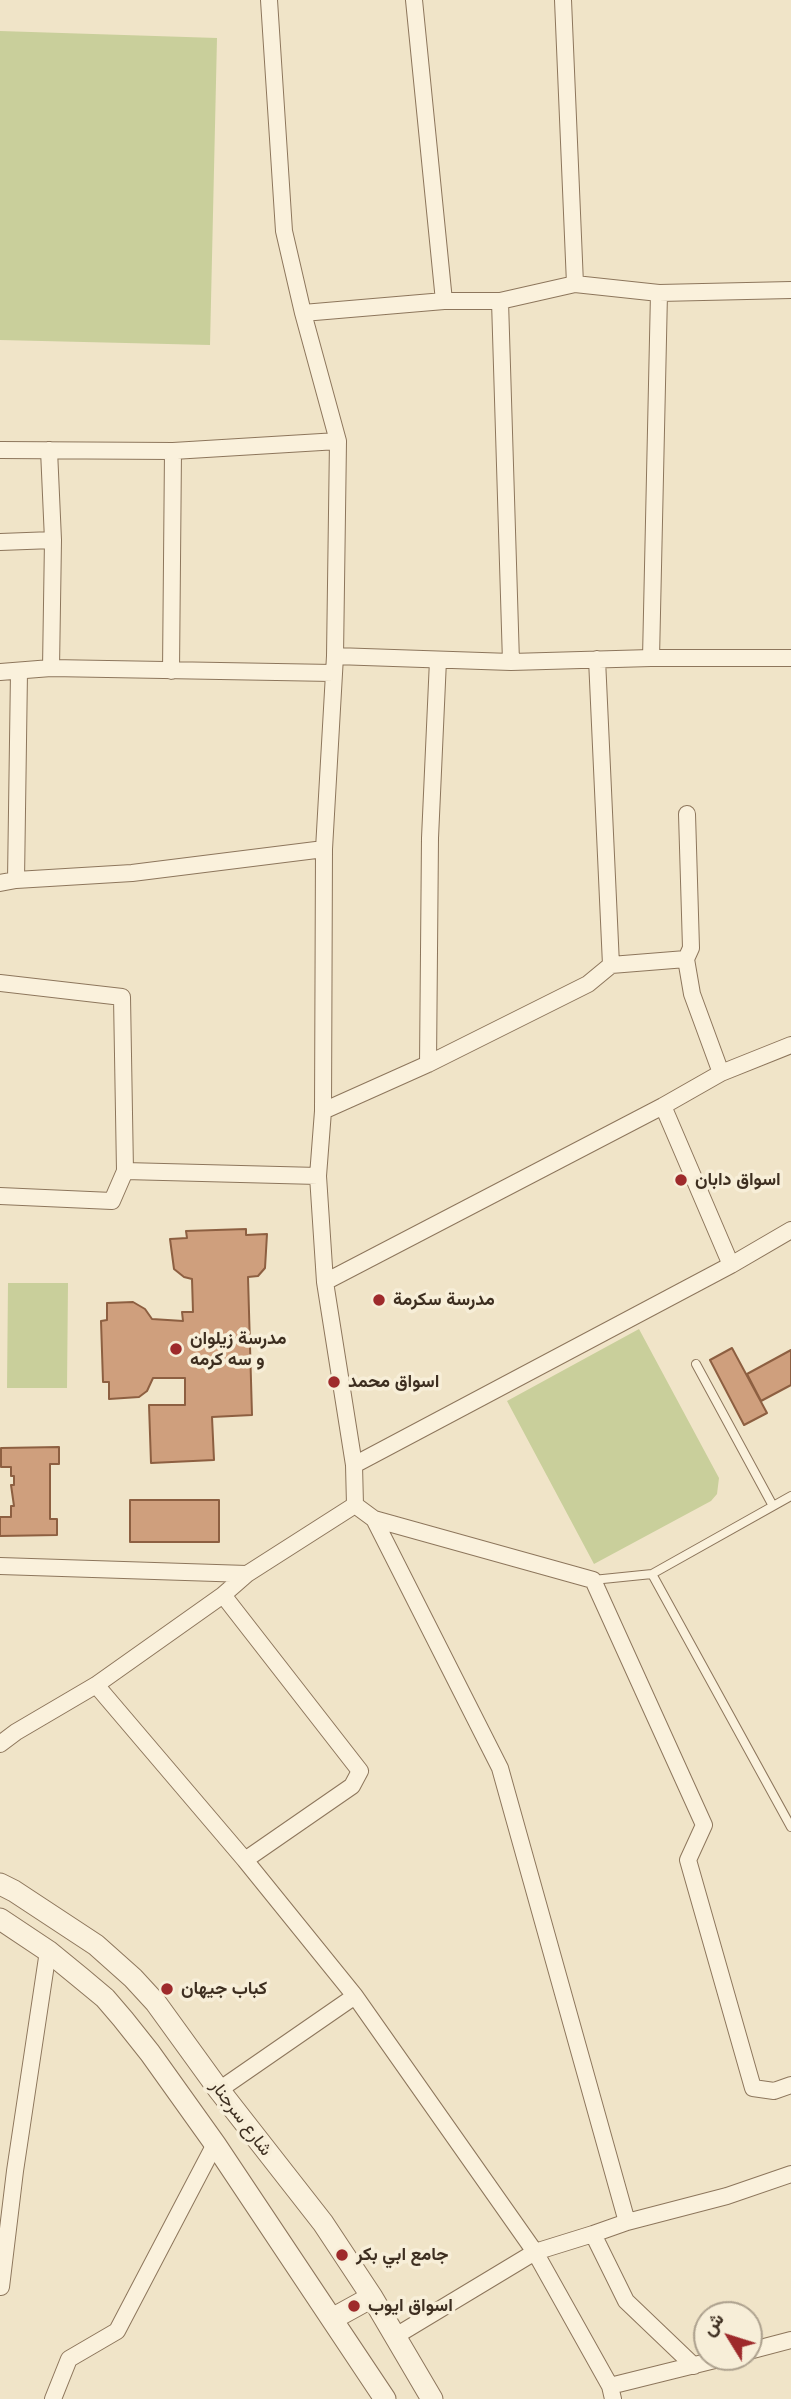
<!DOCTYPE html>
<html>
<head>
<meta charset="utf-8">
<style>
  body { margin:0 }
  #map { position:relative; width:791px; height:2399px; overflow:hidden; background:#f0e4c8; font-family:"Roboto Serif",Vazirmatn,serif }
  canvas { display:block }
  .north { position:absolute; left:693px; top:2301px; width:70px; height:70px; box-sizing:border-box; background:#f7eed8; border:2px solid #ada18e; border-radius:50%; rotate:308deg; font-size:19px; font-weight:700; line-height:28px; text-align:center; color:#3d2e20 }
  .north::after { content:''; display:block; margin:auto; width:24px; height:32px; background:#9e2a2b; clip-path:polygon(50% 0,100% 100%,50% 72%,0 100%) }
</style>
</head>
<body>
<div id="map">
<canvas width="791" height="2399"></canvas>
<div class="north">ش</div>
</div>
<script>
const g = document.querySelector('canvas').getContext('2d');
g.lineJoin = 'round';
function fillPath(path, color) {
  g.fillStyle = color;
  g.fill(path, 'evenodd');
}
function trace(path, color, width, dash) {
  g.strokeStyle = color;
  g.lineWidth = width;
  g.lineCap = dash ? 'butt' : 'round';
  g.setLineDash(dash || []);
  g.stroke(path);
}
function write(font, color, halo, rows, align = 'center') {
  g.font = font + ' "Roboto Serif",Vazirmatn,serif';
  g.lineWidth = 7;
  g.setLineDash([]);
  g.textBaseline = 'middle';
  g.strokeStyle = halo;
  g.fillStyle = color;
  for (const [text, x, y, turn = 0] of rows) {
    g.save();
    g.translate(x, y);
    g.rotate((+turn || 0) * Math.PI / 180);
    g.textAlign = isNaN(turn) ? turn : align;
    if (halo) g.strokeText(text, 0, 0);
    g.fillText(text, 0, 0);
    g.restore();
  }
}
fillPath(new Path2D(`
  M0 31 217 38 210 345 0 340Z
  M8 1283H68L67 1388H7Z
  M639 1329 719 1478 717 1494 711 1501 594 1564 507 1401Z`), '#c9cf9b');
const building = new Path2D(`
  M246 1229V1235L267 1234 265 1268 258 1276 248 1277 252 1415 212 1417 214 1460 151 1463 149 1405H185V1378H153L147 1391 139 1397 109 1399V1382H103L101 1321 107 1320V1303L133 1302 145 1309 152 1319 183 1321 182 1312H193L192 1279 184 1277 174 1269 170 1239 187 1238 186 1231Z
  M732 1348 767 1413 744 1425 710 1360Z
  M791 1350V1385L761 1401 747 1374Z
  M59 1447V1464H50V1519H57V1535L0 1536V1517H11V1506H14L11 1485H14V1476H11V1467H1V1448Z
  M130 1500H219V1542H130Z`);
fillPath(building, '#cf9f7d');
trace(building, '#8d5f41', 2);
const service = new Path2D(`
  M696 1364 773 1506
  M652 1574 791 1827
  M593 1580 652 1574 791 1496`);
const minor = new Path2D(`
  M269 0 284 231 303 313 338 441 335 656 324 849 323 1111 318 1176 325 1282 354 1465 355 1505
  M414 0 444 301
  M563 0 575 284
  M500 301 511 662
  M303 313 444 301H500L575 284 659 293 791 290
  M0 450 173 451 338 441
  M49 450 53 540 51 668
  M0 542 53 540
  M335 656 511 662 651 658H791
  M651 658 659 293
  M171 671 173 451
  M0 672 51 668 333 673
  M16 880 19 672
  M0 883 16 880 132 873 324 849
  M686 959 692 994 721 1073
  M611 965 686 959 691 948 687 814
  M0 983 122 997 125 1171 112 1201 0 1196
  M428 1064 430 838 438 660
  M663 1106 731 1265
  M323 1111 428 1064 588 984 611 965 597 659
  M125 1171 318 1176
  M325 1282 663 1106 721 1073 791 1045
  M354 1465 731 1265 791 1230
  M355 1505 374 1519 500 1768 627 2222 593 2234 626 2301 694 2366
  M374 1519 593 1580 704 1825 688 1860 753 2088 774 2091 791 2085
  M0 1566 247 1574
  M223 1595 360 1771 352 1786 245 1860
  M96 1685 245 1860 355 1996 535 2252 610 2386 613 2399
  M0 1744 16 1732 96 1685 223 1595 247 1574 355 1505
  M219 2090 355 1996
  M627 2222 727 2196 791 2174
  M1 2287 15 2171 48 1951
  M394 2337 535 2252 593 2234
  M749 2351 791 2340
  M610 2386 727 2357
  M53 2399 69 2359 117 2331 215 2144`);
const tertiary = new Path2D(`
  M0 1884 14 1891 96 1945 133 1978 156 2003 219 2090 323 2223 372 2297 432 2399
  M0 1919 48 1951 81 1978 105 1998 123 2019 150 2053 215 2144 385 2399
  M332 2319 372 2297`);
trace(service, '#8d765c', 10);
trace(minor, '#8d765c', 18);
trace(tertiary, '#8d765c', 23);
trace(service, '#faf1dc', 8);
trace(minor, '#faf1dc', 16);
trace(tertiary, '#faf1dc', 21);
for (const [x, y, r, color] of [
  [681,1180,7,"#9e2a2b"],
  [379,1300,7,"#9e2a2b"],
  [176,1349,7,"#9e2a2b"],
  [334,1382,7,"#9e2a2b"],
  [167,1989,7,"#9e2a2b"],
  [342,2255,7,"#9e2a2b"],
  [354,2306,7,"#9e2a2b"]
]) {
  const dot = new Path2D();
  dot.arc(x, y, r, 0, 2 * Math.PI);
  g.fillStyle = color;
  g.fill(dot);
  trace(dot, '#f7eed8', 2.5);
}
write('bold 18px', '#3d2e20', '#f7eed8', [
  ["اسواق دابان",695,1180],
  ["مدرسة سكرمة",393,1300],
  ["مدرسة زيلوان",190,1339],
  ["و سه كرمه",190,1360],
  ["اسواق محمد",348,1382],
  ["كباب جيهان",181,1989],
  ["جامع ابي بكر",356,2255],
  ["اسواق ايوب",368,2306]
], 'left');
write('18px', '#3d2e20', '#f7eed8', [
  ["شارع سرجنار",241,2118,53]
]);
</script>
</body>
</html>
